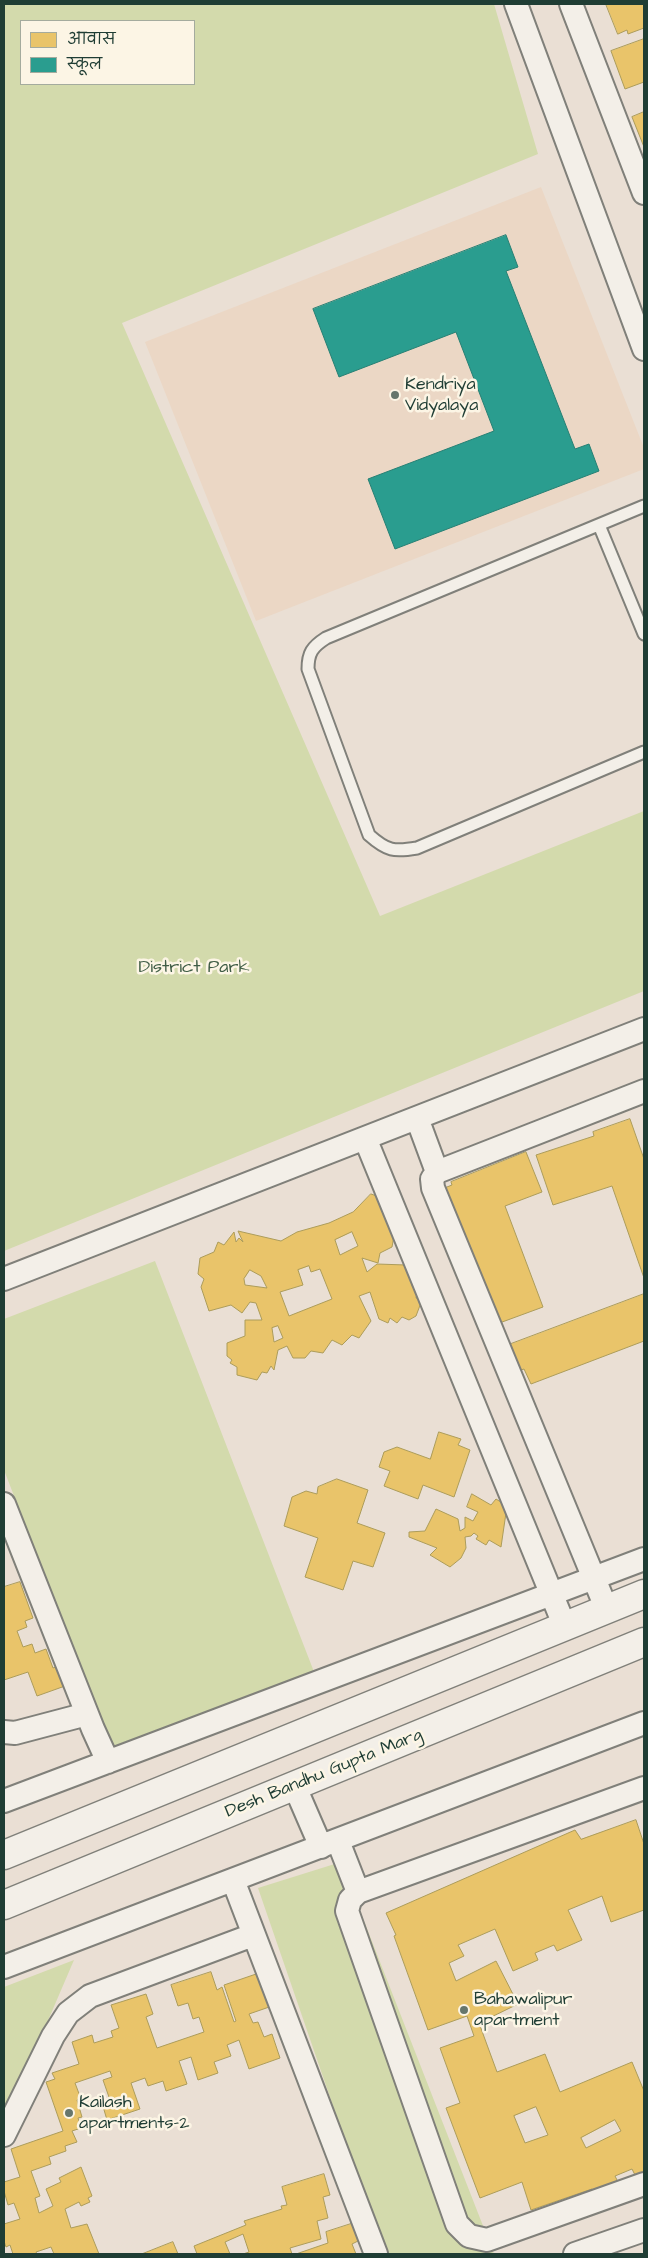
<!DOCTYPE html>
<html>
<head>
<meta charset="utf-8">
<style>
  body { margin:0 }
  #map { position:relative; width:648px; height:2258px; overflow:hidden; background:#eadfd4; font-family:"Architects Daughter","Playpen Sans Deva",sans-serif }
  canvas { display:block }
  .frame { position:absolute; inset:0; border:5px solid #1f3d34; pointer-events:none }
  .legend { position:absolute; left:20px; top:20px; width:175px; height:65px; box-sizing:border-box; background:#fcf5e5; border:1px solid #a4ab9e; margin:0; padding:6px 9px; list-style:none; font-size:15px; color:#1f3d34 }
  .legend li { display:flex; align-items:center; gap:10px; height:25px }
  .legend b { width:25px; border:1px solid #a4ab9e }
</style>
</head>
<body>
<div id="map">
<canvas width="648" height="2258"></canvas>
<div class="frame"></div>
<ul class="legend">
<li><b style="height:14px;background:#e9c46a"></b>आवास</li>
<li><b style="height:14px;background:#2a9d8f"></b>स्कूल</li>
</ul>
</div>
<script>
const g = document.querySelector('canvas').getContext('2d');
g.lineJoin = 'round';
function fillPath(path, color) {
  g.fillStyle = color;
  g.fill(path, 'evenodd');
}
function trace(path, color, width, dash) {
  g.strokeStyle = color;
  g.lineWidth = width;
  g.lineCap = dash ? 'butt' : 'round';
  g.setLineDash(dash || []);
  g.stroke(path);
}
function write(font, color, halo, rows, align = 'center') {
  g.font = font + ' "Architects Daughter",sans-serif';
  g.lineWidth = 5;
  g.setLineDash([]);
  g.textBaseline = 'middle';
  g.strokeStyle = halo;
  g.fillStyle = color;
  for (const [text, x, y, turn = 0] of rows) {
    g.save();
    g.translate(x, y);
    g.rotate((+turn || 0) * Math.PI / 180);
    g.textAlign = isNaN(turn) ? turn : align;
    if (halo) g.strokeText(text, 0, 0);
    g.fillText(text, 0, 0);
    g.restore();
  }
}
fillPath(new Path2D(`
  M541 187 644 448V469L256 621 145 342Z`), '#ebd7c5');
fillPath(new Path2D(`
  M4 4H494L538 154 122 323 380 916 644 811V991L4 1251ZM21 21H194V84H21Z
  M155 1261 316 1677 114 1754 4 1470V1319Z
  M341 1862 494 2254H384L258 1888Z
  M74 1960 4 2123V1987Z`), '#d3daac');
const homes = new Path2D(`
  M606 4H644V28L628 34 627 30 618 34Z
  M644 39V82L625 89 611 51Z
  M644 112V147L632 117Z
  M630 1119 644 1159V1278L612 1186 553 1205 536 1155 594 1136 593 1132Z
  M526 1152 542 1192 505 1206 543 1307 494 1325 442 1189 452 1185 451 1182Z
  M371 1194 388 1200 383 1213 391 1214 396 1225 392 1247 380 1253 378 1263 362 1258 367 1272 377 1264 406 1265 415 1278 412 1286 418 1289 416 1298 422 1300 416 1316 409 1320 402 1317 397 1323 390 1318 388 1323 379 1319 370 1292 359 1296 371 1321 359 1338 352 1335 342 1345 332 1340 323 1353 311 1351 305 1358H293L287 1346 278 1350 274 1370 271 1366 267 1373 262 1372 257 1380 237 1375V1367L230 1363 232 1360 227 1356V1343L245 1336V1320H262L256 1303 250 1302 242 1313 231 1305 209 1311 201 1287 204 1279 198 1274 200 1258 214 1252 218 1242 224 1245 234 1232 236 1242 239 1238 243 1242 238 1231 281 1241 297 1232 329 1223 353 1212ZM352 1232 358 1246 340 1255 335 1240ZM309 1266 311 1272 320 1269 332 1299 289 1316 280 1292 303 1285 298 1270ZM250 1270 261 1276 267 1288 245 1285 244 1279ZM278 1326 283 1338 274 1342 272 1328Z
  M644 1294V1341L531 1384 524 1369 513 1373 503 1347Z
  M439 1432 461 1439 458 1445 470 1450 454 1497 423 1485 418 1499 384 1486 390 1471 379 1467 384 1452 397 1447 430 1459Z
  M337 1479 368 1490 357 1523 385 1533 373 1567 353 1561 343 1590 305 1577 318 1538 284 1526 292 1497 306 1491 317 1494 318 1487Z
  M472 1494 491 1505 496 1499 507 1506 501 1547 489 1540 486 1545 476 1539 478 1536 474 1533 471 1536 465 1537 466 1548 461 1558 450 1567 430 1555 437 1548 409 1537V1532L425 1531 436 1509 458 1519 460 1531 465 1528V1517L473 1521 478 1512 467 1507Z
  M20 1582 33 1618 25 1621 27 1627 17 1631 23 1647 32 1644 35 1653 46 1649 53 1668 58 1666 65 1686 37 1696 28 1672 4 1680V1587Z
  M636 1820 644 1844V1910L611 1922 602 1896 568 1910 582 1940 557 1951 554 1945 535 1953 538 1960 513 1971 495 1929 458 1945 464 1956 449 1963 456 1981 496 1961 518 2004 479 2023 497 2072 545 2054 560 2092 632 2062 644 2091V2174L636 2177 632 2169 615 2176 619 2184 594 2195 592 2189 531 2210 522 2182 480 2198 446 2108 460 2103 440 2048 474 2036 467 2016 428 2030 394 1936 396 1935 386 1913 575 1830 581 1839ZM536 2107 548 2135 525 2143 514 2116ZM615 2120 621 2131 586 2148 581 2138Z
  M211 1972 217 1990 222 1987 234 2022 236 2021 224 1985 259 1973 275 2005 249 2014 253 2023 258 2022 264 2037 272 2034 280 2058 249 2069 239 2040 227 2045 231 2056 214 2062 218 2073 198 2080 191 2057 179 2061 187 2084 166 2091 163 2081 148 2086 145 2078 131 2083 140 2109 107 2120 102 2103 110 2100 103 2080 112 2077 110 2071 75 2083 81 2099 77 2100 82 2117 78 2118 81 2128 72 2131 77 2142 65 2146 66 2151 49 2157 51 2164 31 2171 40 2196 35 2198 39 2213 53 2206 46 2189 61 2182 59 2178 81 2167 92 2196 88 2198 90 2202 81 2206 79 2202 65 2209 71 2228 87 2224 99 2254H54L51 2247 36 2252 37 2254H13L10 2245 6 2247 4 2241V2224L20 2219 14 2203 8 2205 4 2191V2182L20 2177 11 2149 63 2131 46 2082 55 2079 52 2073 79 2064 72 2042 92 2035 94 2043 113 2037 111 2031 119 2028 111 2005 146 1994 153 2014 146 2017 157 2048 204 2032 199 2017 193 2019 188 2003 178 2006 171 1985Z
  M324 2174 330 2195 323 2197 328 2218 317 2221 321 2239 290 2248 292 2254H243L249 2252 243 2234 225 2242 230 2254H197L194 2246 246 2225 244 2221 282 2209 281 2206 287 2205 282 2187Z
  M354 2223 360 2240 352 2244 356 2254H296L328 2243 326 2232Z
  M173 2242 178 2254H142Z`);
fillPath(homes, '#e9c46a');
trace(homes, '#ac9c5a', 1);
const schools = new Path2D(`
  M506 235 518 267 506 271 575 449 589 444 599 471 395 549 368 479 494 431 456 332 339 377 313 309Z`);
fillPath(schools, '#2a9d8f');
trace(schools, '#278074', 1);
const lane = new Path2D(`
  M644 506 326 638C312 647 308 653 308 669L369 835C387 851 394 852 417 848L644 752
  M599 525 644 634`);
const street = new Path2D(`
  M516 4 644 349
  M571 4 644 193
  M417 1118 437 1172
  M365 1138 565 1627
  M4 1279 644 1029
  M4 1504 93 1729 108 1762
  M607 1610 433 1188 432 1179 437 1172 644 1091
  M4 1732 15 1733 87 1714
  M295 1787 321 1847
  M644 1788 358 1892 350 1900 347 1911 457 2224 469 2236 487 2240 644 2184
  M4 1801 644 1559
  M338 1841 358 1892
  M233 1880 376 2254
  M4 1967 644 1723
  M4 2135 53 2036 68 2013 90 1996 253 1935
  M575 2254 644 2230`);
const secondary = new Path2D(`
  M4 1855 644 1594
  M4 1905 644 1642`);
trace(lane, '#80807a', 15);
trace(street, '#80807a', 26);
trace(secondary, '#80807a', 31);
trace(lane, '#f3efe8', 11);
trace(street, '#f3efe8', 22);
trace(secondary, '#f3efe8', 28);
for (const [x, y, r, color] of [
  [395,395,5,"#66766c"],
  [464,2010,5,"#66766c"],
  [69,2113,5,"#66766c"]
]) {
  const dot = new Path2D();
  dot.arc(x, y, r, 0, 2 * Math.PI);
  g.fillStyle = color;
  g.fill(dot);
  trace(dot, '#fcf5e5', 2);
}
write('18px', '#1f3d34', '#fcf5e5', [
  ["Kendriya",405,385],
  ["Vidyalaya",405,406],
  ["Bahawalipur",474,2000],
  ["apartment",474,2021],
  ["Kailash",79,2103],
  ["apartments-2",79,2124]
], 'left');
write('18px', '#3f5c45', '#fcf5e5', [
  ["District Park",194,968]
]);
write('18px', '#1f3d34', '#fcf5e5', [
  ["Desh Bandhu Gupta Marg",324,1774,-22]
]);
</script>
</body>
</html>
